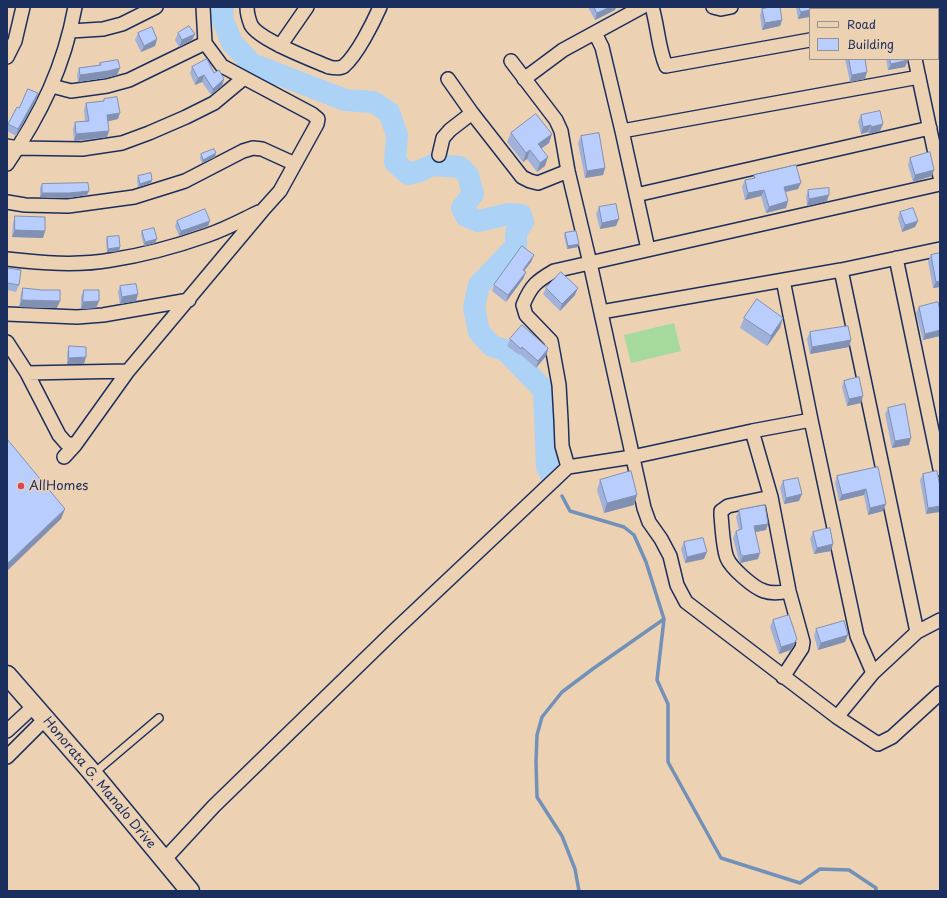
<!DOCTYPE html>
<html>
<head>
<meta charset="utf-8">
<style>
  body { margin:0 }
  #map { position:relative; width:947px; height:898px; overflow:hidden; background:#ecd1b3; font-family:"Playpen Sans",sans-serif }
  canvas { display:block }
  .frame { position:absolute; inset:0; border:8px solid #1b2f5e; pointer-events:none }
  .legend { position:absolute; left:809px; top:8px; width:130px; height:52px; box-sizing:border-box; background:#ecd1b3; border:1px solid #989091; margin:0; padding:5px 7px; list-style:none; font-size:12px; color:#1b2f5e }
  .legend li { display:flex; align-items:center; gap:8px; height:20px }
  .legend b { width:20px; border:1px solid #989091 }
</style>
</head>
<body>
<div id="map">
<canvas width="947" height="898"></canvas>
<div class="frame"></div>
<ul class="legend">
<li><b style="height:5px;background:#ecd1b3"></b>Road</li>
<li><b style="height:11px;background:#bacefe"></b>Building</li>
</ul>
</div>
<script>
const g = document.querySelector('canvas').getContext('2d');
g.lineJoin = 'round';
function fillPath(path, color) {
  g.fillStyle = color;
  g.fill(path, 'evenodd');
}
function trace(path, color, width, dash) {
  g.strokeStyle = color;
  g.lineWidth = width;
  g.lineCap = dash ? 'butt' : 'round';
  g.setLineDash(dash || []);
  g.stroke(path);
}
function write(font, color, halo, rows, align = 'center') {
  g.font = font + ' "Playpen Sans",sans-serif';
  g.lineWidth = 3;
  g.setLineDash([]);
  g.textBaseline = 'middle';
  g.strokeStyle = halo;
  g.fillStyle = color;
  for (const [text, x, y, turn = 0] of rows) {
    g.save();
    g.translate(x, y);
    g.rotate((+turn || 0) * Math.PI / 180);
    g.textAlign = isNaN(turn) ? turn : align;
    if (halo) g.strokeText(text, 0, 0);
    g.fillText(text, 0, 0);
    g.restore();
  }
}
fillPath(new Path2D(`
  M674 323 681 351 631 363 624 335Z`), '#a6da9d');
trace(new Path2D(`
  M562 496 570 511 624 527 634 535 646 562 664 619 657 680 668 704V762L721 858 800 883 820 869 849 870 876 888V891
  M579 891 575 869 562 836 537 797 536 762 537 735 542 717 562 692 594 668 664 619`), '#7291b9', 3.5);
trace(new Path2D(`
  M223 7 222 18 232 43 252 64 345 100 373 102 389 112 397 135 395 162 408 174 420 171 432 165 460 167 468 175 473 194 462 208 466 216 478 221 509 214 521 215 523 222 516 233V246L479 285 474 307 479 332 492 346 505 350 544 390 547 467 553 478`), '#acd3f6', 22);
const lane = new Path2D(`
  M93 774 159 718`);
const street = new Path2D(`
  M247 7C247 12 249 20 251 25 259 40 313 60 329 67 334 68 340 69 344 66 357 55 373 23 380 7
  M652 7C658 27 658 47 666 66L810 40
  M713 7 721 9 731 7
  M904 7 905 9
  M71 31 103 29 122 24 156 7
  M595 33 602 47 622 131 648 249
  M280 46 307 7
  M7 57 15 41 23 7
  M915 59 940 177
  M511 61 556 120 561 131 568 171 590 263 644 508 649 522 661 539 670 556 677 585 686 602 837 717 878 744 892 737 940 693
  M448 79 472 113 522 177 530 181 538 183 568 171
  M524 79 563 50 642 7
  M52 86 71 91 107 86 129 80 205 43
  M622 131 919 77
  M7 146 18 148 82 149 122 143 149 133 186 117 214 103 244 78
  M439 155 443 138 450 130 472 113
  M7 164C41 114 64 67 75 7
  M636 195 930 128
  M7 202 25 205 68 206 134 197 185 181 243 151 253 148 262 149 295 164
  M896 258 940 469
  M7 259C41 263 77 266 111 260 144 255 177 246 208 235 226 229 242 220 259 212
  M841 270 917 632
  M783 280 811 420 857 636 873 673
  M601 312 841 270 940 249
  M7 314 77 317 103 315 189 300
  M7 342 27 373 59 435 66 443 75 445
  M27 373 128 371
  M752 431 771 497 789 591 803 642 802 648 783 677
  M64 457 75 445 128 371 262 211 280 191 317 124 318 119 312 114 222 66 205 43 203 7
  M568 467 562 446 561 420 559 385 551 341 526 315 523 305C531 285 537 281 554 271L940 184
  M771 497 728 506 721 511V515C722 526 723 548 727 558 731 568 754 588 764 591 772 594 780 593 789 591
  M837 717 873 673 917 632 940 620
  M7 731 34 706
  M7 757 45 719
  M164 860 214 806 393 632 568 467 632 457 752 431 811 420`);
const secondary = new Path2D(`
  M7 675 89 769 190 891`);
trace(lane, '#1b2f5e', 10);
trace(street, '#1b2f5e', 16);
trace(secondary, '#1b2f5e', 21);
trace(lane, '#ecd1b3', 7);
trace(street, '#ecd1b3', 13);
trace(secondary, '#ecd1b3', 18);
fillPath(new Path2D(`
  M588 7H616L615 10 595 20Z
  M796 7H817L798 19Z
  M762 9 782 20 780 26 762 30 760 15Z
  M138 33 157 39 155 46 141 52 135 40Z
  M178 33 195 34 192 40 179 47 175 40Z
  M845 59H866L865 62V79L850 82Z
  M886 59H907L908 60 905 67 888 70Z
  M100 63 120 68 117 75 105 78 78 82 77 75 79 68 99 65Z
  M192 67 214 73 224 79 222 86 211 95 202 82 195 85 190 73Z
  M38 93 36 100 16 136 7 131V128L8 124 19 108Z
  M104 99 118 119 108 121 107 137 74 141 73 129 75 122 85 121 84 110 86 103 103 101Z
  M861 115 883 124 880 131 869 134 868 132 861 134 858 122Z
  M511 133 549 143 541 148 545 166 537 172 527 159 523 162 507 142Z
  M581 136 605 168 603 175 585 178 578 143Z
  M201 154 215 157 202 163 200 158Z
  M910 158 932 176 913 182 908 165Z
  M754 175 798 189 785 192 788 201 786 208 766 213 761 196 745 200 742 187 745 180 753 178Z
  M138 176 151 183 138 187 137 180Z
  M42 184 87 195 68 198 40 197V188Z
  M808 190 827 201 807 206 806 197Z
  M599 207 616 226 600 229 596 214Z
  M900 212 915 227 902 232 898 218Z
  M15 216 45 231 43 238 12 237 13 223Z
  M177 221 208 226 179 236 175 226Z
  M142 231 157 239 155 243 144 246 141 234Z
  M565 233 579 244 578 247 567 249 564 236Z
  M107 237 120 247 119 251 107 252 106 240Z
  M534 255 531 262 524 271 526 272 523 279 506 302 492 291 494 285Z
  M931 255 940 287 933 288 928 261Z
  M7 268 19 285 16 292 7 290Z
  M120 286 138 294 136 301 120 304 118 292Z
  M23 288 57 308 19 307 21 294Z
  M546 288 575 295 560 311 543 294Z
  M84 290 99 301 96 308 81 309V297Z
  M919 307 940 310V336L923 340 916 313Z
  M744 318 780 328 767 346 740 328Z
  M810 332 851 340 849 347 810 354 807 339Z
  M510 339 548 349 546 356 536 368 520 354 519 355 507 346Z
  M69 346 84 364H67V353Z
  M844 381 861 403 847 406 842 387Z
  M888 408 909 445 892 448 885 414Z
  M878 467 883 511 868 515 864 495 839 501 835 483 837 476Z
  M923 474 940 487 926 514 920 480Z
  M600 480 637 495 634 505 604 513 597 490Z
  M783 481 799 501 784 504 780 488Z
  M739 510 766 530 755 532 758 559 740 563 739 561 733 538 736 531 739 530 736 517Z
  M813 532 831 551 814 554 810 539Z
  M684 542 704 559 685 563 681 549Z
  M773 620 794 645 791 650 779 654 770 627Z
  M816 629 848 635 845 642 818 650 814 636Z`), '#a0b1da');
fillPath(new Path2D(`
  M610 7H616L615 10 595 20 597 13Z
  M810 10V17L798 19 801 12Z
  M782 20 780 26 762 30 765 23Z
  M195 34 192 40 179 47 182 40Z
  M157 39 155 46 141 52 144 46Z
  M908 60 905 67 888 70 891 64Z
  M120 68 117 75 105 78 78 82 80 75Z
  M867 72 865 79 850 82 852 75Z
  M204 75 202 82 195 85 198 78Z
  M224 79 222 86 211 95 213 89Z
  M38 93 36 100 16 136 18 129Z
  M120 113 118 119 105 122 107 115Z
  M883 124 880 131 869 134 871 127Z
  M871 125 868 132 861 134 863 127Z
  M109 131 107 137 74 141 76 134Z
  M552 134 549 143 535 153 538 144Z
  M530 150 527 159 523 162 526 153Z
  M216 153 215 157 202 163 203 160Z
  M548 157 545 166 537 172 540 163Z
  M605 168 603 175 585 178 587 171Z
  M934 170 932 176 913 182 915 175Z
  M152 180 151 183 138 187 140 184Z
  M801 183 798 189 781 193 784 187Z
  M764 190 761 196 745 200 748 193Z
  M89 191 87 195 68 198 40 197 42 193Z
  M829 195 827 201 807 206 809 199Z
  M788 201 786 208 766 213 769 207Z
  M619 219 616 226 600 229 602 223Z
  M210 221 208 226 179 236 181 231Z
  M918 221 915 227 902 232 905 225Z
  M15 230 45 231 43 238 12 237Z
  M157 239 155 243 144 246 145 242Z
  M579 244 578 247 567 249 568 246Z
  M120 247 119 251 107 252 108 249Z
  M534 255 531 262 520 276 523 270Z
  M526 272 523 279 506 302 508 295Z
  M940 281V287L933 288 936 282Z
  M578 288 575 295 560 311 562 304Z
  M138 294 136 301 120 304 122 297Z
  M22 300 60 301 57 308 19 307Z
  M99 301 96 308 81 309 83 302Z
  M783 318 780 328 767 346 771 336Z
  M940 330V336L923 340 925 334Z
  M851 340 849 347 810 354 812 347Z
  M548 349 546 356 536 368 538 361Z
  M86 357 84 364H67L69 358Z
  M863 396 861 403 847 406 849 399Z
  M911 438 909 445 892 448 895 441Z
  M866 489 864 495 839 501 842 495Z
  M802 494 799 501 784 504 786 498Z
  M637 495 634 505 604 513 607 503Z
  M886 504 883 511 868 515 870 508Z
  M940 506V512L926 514 928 508Z
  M65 509 61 519 7 571V564Z
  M768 524 766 530 751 533 754 526Z
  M833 544 831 551 814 554 817 548Z
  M707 552 704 559 685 563 687 557Z
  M760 553 758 559 740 563 743 556Z
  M848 635 845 642 818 650 821 643Z
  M797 639 794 645 791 650 779 654 781 647Z`), '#8290b2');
const building = new Path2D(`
  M594 7H610L597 13Z
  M771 7H780L782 20 765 23 762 9Z
  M799 7H817V9H810V10L801 12Z
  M189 26 195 34 182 40 178 33Z
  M152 27 157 39 144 46 138 33Z
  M207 59 214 73 219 70 224 79 213 89 204 75 198 78 192 67Z
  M849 59H865L867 72 852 75Z
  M890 59H907L908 60 891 64Z
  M118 60 120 68 108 71 80 75 79 68 101 65 100 63Z
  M28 89 38 93 18 129 8 124 17 107 19 108Z
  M117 97 120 113 107 115 109 131 76 134 75 122 89 121 86 103 104 101V99Z
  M880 111 883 124 871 127V125L863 127 861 115Z
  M536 114 552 134 538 144 548 157 540 163 530 150 526 153 511 133Z
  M599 133 605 168 587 171 581 136Z
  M214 149 216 153 203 160 201 154Z
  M930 152 934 170 915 175 910 158Z
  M796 165 801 183 784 187 788 201 769 207 764 190 748 193 745 180 755 178 754 175Z
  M151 173 152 180 140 184 138 176Z
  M88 183 89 191 69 193H42V184Z
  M829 188V195L809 199 808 190Z
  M616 204 619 219 602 223 599 207Z
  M913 208 918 221 905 225 900 212Z
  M205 209 210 221 181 231 177 221Z
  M15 216 45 217V231L15 230Z
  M154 228 157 239 145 242 142 231Z
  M576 231 579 244 568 246 565 233Z
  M119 236 120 247 108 249 107 237Z
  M522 246 534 255 523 270 526 272 508 295 494 285Z
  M940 253V281L936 282 931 255Z
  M7 268 21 270 19 285 7 283Z
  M561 272 578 288 562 304 546 288Z
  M136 284 138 294 122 297 120 286Z
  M23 288 42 290H60V301L22 300Z
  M84 290H99V301L83 302Z
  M757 299 783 318 771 336 744 318Z
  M938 302 940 310V330L925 334 919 307Z
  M522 325 548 348V349L538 361 522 347 521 349 510 339Z
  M848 326 851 340 812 347 810 332Z
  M69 346 86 347V357L69 358Z
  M859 377 863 396 849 399 844 381Z
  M905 404 911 438 895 441 888 408Z
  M7 439 65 509 7 564Z
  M878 467 886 504 870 508 866 489 842 495 837 476Z
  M631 471 637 495 607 503 600 480Z
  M937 471 940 487V506L928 508 923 474Z
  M798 478 802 494 786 498 783 481Z
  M765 505 768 524 754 526 760 553 743 556 741 555 736 531 742 529 739 510Z
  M830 528 833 544 817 548 813 532Z
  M703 538 707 552 687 557 684 542Z
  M789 615 797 639 794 643 781 647 773 620Z
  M844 621 848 635 821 643 816 629Z`);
fillPath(building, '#bacefe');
trace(building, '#8290b2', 1);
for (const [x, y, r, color] of [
  [21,486,4,"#d1495b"]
]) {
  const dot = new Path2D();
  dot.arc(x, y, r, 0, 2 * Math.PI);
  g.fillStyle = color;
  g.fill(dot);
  trace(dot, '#ecd1b3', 1.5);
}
write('13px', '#1b2f5e', '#ecd1b3', [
  ["AllHomes",29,486]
], 'left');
write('13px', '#1b2f5e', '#ecd1b3', [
  ["Honorata G. Manalo Drive",99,783,50]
]);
</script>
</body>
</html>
